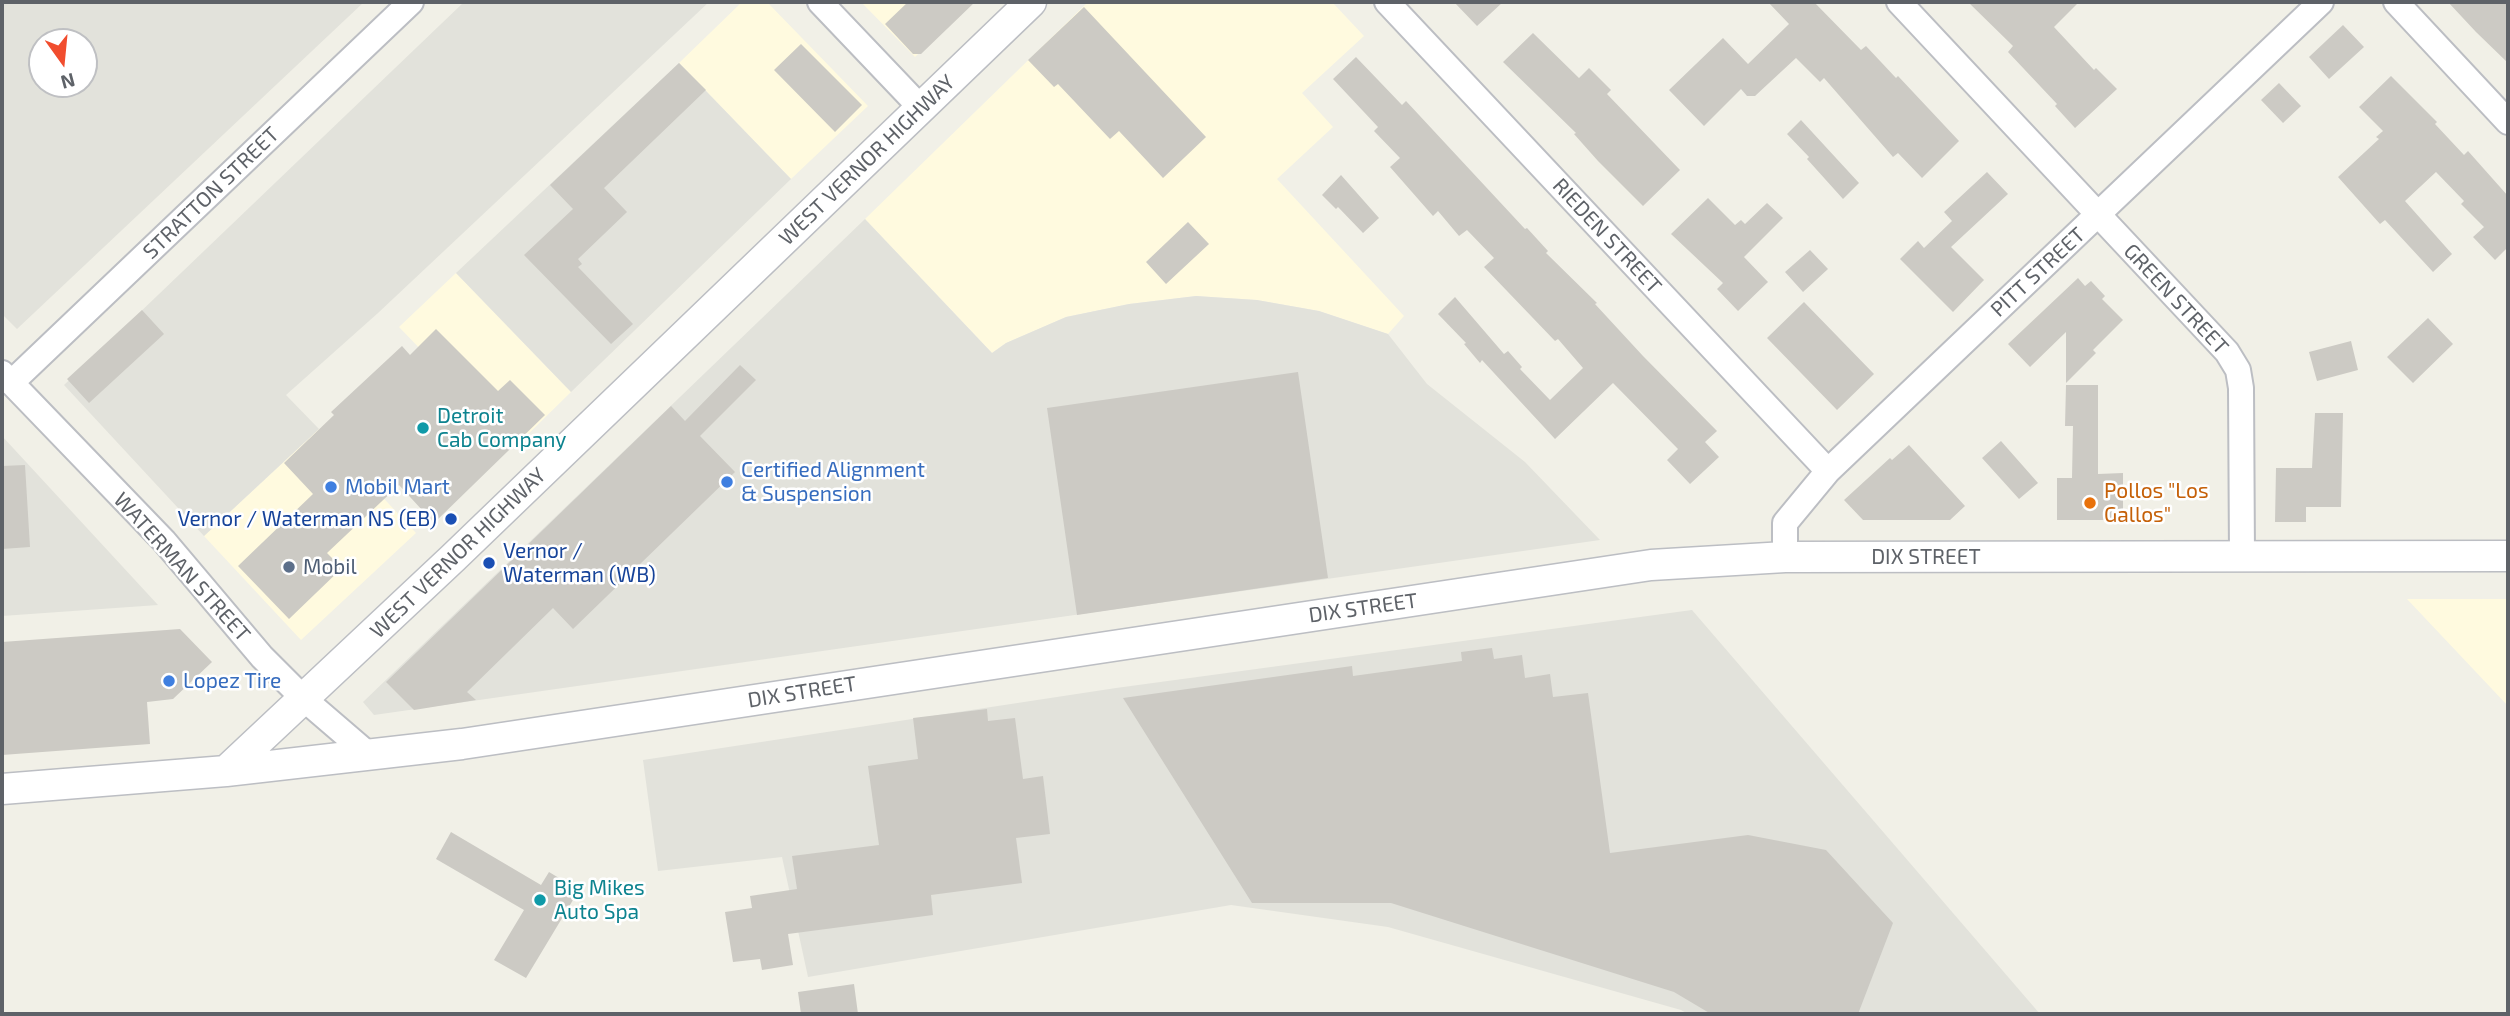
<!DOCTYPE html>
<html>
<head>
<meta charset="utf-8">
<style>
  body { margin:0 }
  #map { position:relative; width:2510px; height:1016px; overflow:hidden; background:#f1f0e7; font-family:"Exo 2",sans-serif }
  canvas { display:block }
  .frame { position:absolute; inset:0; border:4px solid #5e6268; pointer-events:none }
  .north { position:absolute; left:28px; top:28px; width:70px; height:70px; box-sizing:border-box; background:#fff; border:2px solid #bfc0c3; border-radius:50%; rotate:165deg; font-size:19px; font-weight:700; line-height:28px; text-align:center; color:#5e6268 }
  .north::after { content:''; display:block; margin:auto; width:24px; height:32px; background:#f14d2e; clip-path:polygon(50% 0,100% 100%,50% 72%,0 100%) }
</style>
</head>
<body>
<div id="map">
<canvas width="2510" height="1016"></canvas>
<div class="frame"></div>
<div class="north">N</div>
</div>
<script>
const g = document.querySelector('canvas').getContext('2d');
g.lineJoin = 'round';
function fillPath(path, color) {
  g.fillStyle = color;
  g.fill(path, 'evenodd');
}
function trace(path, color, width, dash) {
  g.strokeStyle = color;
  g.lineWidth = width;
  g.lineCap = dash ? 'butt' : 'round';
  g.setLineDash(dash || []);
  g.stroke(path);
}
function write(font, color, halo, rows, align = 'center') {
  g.font = font + ' "Exo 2",sans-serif';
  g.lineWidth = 5;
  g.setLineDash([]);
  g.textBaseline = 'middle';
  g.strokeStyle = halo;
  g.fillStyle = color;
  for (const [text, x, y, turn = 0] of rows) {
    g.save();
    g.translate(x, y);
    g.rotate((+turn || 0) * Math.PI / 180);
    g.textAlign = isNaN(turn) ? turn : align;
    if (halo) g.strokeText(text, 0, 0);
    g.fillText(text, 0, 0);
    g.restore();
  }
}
fillPath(new Path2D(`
  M742 2H767L868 106 791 179 679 63Z
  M861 2H972L915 57Z
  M1088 2H1332L1364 36 1302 93 1333 127 1277 179 1404 316 1388 334 1319 311 1257 300 1196 296 1129 304 1066 317 1006 343 992 353 865 219Z
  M456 273 571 392 515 447 399 327Z
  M319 429 416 533 301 640 204 536Z
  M2407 599H2508V706Z`), '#fffadf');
fillPath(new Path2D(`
  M2 2H364L17 329 2 314ZM42 42H84V84H42Z
  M464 2H709L378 313 286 395 319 429 204 536 64 385Z
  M679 63 791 179 571 392 456 273Z
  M865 219 992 353 1006 343 1066 317 1129 304 1196 296 1257 300 1319 311 1388 334 1427 384 1525 462 1600 540 374 715 363 702Z
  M2 436 158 605 2 616Z
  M1692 610 2040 1014H1688L1681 1010 1388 927 1231 905 808 977 782 857 658 871 643 760 1116 688Z`), '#e2e2db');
fillPath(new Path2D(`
  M908 2H975L921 54H913L885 24Z
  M1454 2H1503L1477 26Z
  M1768 2H1814L1861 50 1866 46 1896 78 1898 76 1959 141 1922 178 1898 153 1893 157 1824 78 1820 82 1796 58 1755 96H1747L1741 89 1704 126 1669 90 1723 38 1748 64 1789 24Z
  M1968 2H2079L2054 27 2094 70 2096 68 2117 89 2075 128 2055 106 2057 104 2008 52 2013 46Z
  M2448 2H2508V63L2476 32Z
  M1084 7 1206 137 1163 178 1119 131 1110 139 1058 84 1054 87 1028 60Z
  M2343 25 2364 47 2329 79 2309 57Z
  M1533 33 1579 78 1589 68 1611 90 1607 94 1680 170 1643 206 1598 161 1574 134 1576 133 1503 62Z
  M801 44 862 105 835 132 774 70Z
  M1356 57 1402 105 1406 101 1525 229 1527 228 1548 251 1546 253 1597 303 1595 304 1643 356 1717 431 1705 442 1719 457 1690 484 1667 460 1678 449 1613 383 1555 439 1482 360 1480 363 1464 344 1466 343 1438 314 1455 297 1504 354 1508 351 1522 367 1520 369 1550 400 1583 368 1558 339 1555 341 1484 267 1494 258 1467 230 1459 236 1438 211 1433 216 1390 167 1400 158 1374 131 1378 127 1333 79Z
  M679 63 706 90 604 188 627 212 578 259 582 264 578 267 633 324 611 344 524 255 573 209 550 185Z
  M2391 76 2437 122 2435 124 2464 155 2468 151 2508 196V247L2495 260 2473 237 2484 227 2461 204 2464 201 2436 172 2405 201 2452 254 2433 272 2385 220 2380 224 2338 177 2379 139 2376 137 2383 131 2359 107Z
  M2279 83 2301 106 2283 123 2261 100Z
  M1801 120 1859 183 1843 199 1807 159 1809 157 1787 134Z
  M1987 172 2008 194 1951 247 1984 280 1953 312 1900 259 1918 241 1924 248 1952 221 1944 212Z
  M1341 175 1379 218 1363 233 1338 207 1336 209 1322 195Z
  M1708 198 1735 225 1741 220 1745 224 1767 203 1783 218 1744 257 1768 282 1738 311 1717 289 1723 283 1671 234Z
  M1188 222 1209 244 1166 284 1146 262Z
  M1810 250 1828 269 1803 292 1785 272Z
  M2078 278 2085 286 2091 281 2105 296 2102 299 2123 320 2093 350 2096 353 2066 383V332L2030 367 2008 344Z
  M1804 302 1874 374 1837 410 1767 338Z
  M142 310 164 334 89 403 67 379Z
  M2428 318 2453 344 2413 383 2387 357Z
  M436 329 498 391 510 380 545 415 434 523 399 485 327 553 342 568 289 619 238 566 313 494 284 463 334 415 331 412 402 346 410 355Z
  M2351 341 2358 370 2317 381 2309 352Z
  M740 365 756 380 700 436 735 472 573 629 553 608 467 692 476 700 414 710 386 682 671 406 685 421Z
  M1298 372 1328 578 1077 615 1047 408Z
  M2066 385H2098V474L2123 473V520H2057V478H2072L2073 426H2065Z
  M2315 413H2343L2341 507H2306V522H2275L2276 468H2312Z
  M2001 441 2038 483 2019 499 1982 458Z
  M1909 445 1965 506 1950 520H1863L1844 500 1890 458 1892 460Z
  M25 465 30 547 2 549V466Z
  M180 629 212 662 173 699 147 702 150 744 2 755V642Z
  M1492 648 1494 659 1522 655 1525 678 1550 674 1553 697 1588 693 1610 853 1748 835 1826 850 1893 923 1858 1014H1711L1674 992 1391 903H1252L1123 698 1352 666 1353 676 1462 661 1461 652Z
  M987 709 988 721 1015 718 1023 779 1043 776 1050 834 1016 838 1022 883 931 895 933 915 788 934 793 965 762 970 760 959 733 962 725 912 752 908 750 896 797 889 792 856 879 845 868 766 918 759 913 718Z
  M451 832 541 885 549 872 579 890 526 978 494 960 524 910 436 859Z
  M854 984 858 1014H801L798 992Z`), '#cccac4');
const minor = new Path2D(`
  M820 2 921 108
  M1387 2 1828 471
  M1899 2 2227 352 2238 370 2241 388 2242 556
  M2396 2 2508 122
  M2 373 164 541 262 657 304 699 368 754
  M11 383 411 2
  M1785 557V523L1828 471 2321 2`);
const tertiary = new Path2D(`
  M226 771 453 558 1031 2
  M2 789 226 771 462 744 1651 565 1785 557 2508 556`);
trace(minor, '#bcbec3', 28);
trace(tertiary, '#bcbec3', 33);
trace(minor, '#fff', 24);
trace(tertiary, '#fff', 30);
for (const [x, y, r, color] of [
  [423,428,7,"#0f9aa8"],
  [727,482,7,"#3f7fe0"],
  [331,487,7,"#3f7fe0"],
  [2090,503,7,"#e8710a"],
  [451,519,7,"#1a4fb4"],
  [489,563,7,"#1a4fb4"],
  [289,567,7,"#5c6f8a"],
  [169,681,7,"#3f7fe0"],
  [540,900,7,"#0f9aa8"]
]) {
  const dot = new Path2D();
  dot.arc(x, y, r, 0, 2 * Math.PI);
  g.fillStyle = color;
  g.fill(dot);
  trace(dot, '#fff', 2.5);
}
write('21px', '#5e6268', '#fff', [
  ["WEST VERNOR HIGHWAY",867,160,-44],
  ["STRATTON STREET",211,193,-44],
  ["RIEDEN STREET",1607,236,47],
  ["PITT STREET",2038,272,-43],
  ["GREEN STREET",2176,299,47],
  ["WEST VERNOR HIGHWAY",458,553,-44],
  ["DIX STREET",1926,557],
  ["WATERMAN STREET",182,567,48],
  ["DIX STREET",1363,608,-8],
  ["DIX STREET",802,692,-9]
]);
write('21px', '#0d838f', '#fff', [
  ["Detroit",437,416],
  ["Cab Company",437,440],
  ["Big Mikes",554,888],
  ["Auto Spa",554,912]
], 'left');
write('21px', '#366cbe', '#fff', [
  ["Certified Alignment",741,470],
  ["& Suspension",741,494],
  ["Mobil Mart",345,487],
  ["Lopez Tire",183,681]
], 'left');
write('21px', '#c56008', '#fff', [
  ["Pollos \"Los",2104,491],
  ["Gallos\"",2104,515]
], 'left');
write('21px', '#164399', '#fff', [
  ["Vernor / Waterman NS (EB)",437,519],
  ["Vernor /",503,551,"left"],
  ["Waterman (WB)",503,575,"left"]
], 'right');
write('21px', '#4e5e75', '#fff', [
  ["Mobil",303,567]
], 'left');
</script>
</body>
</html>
